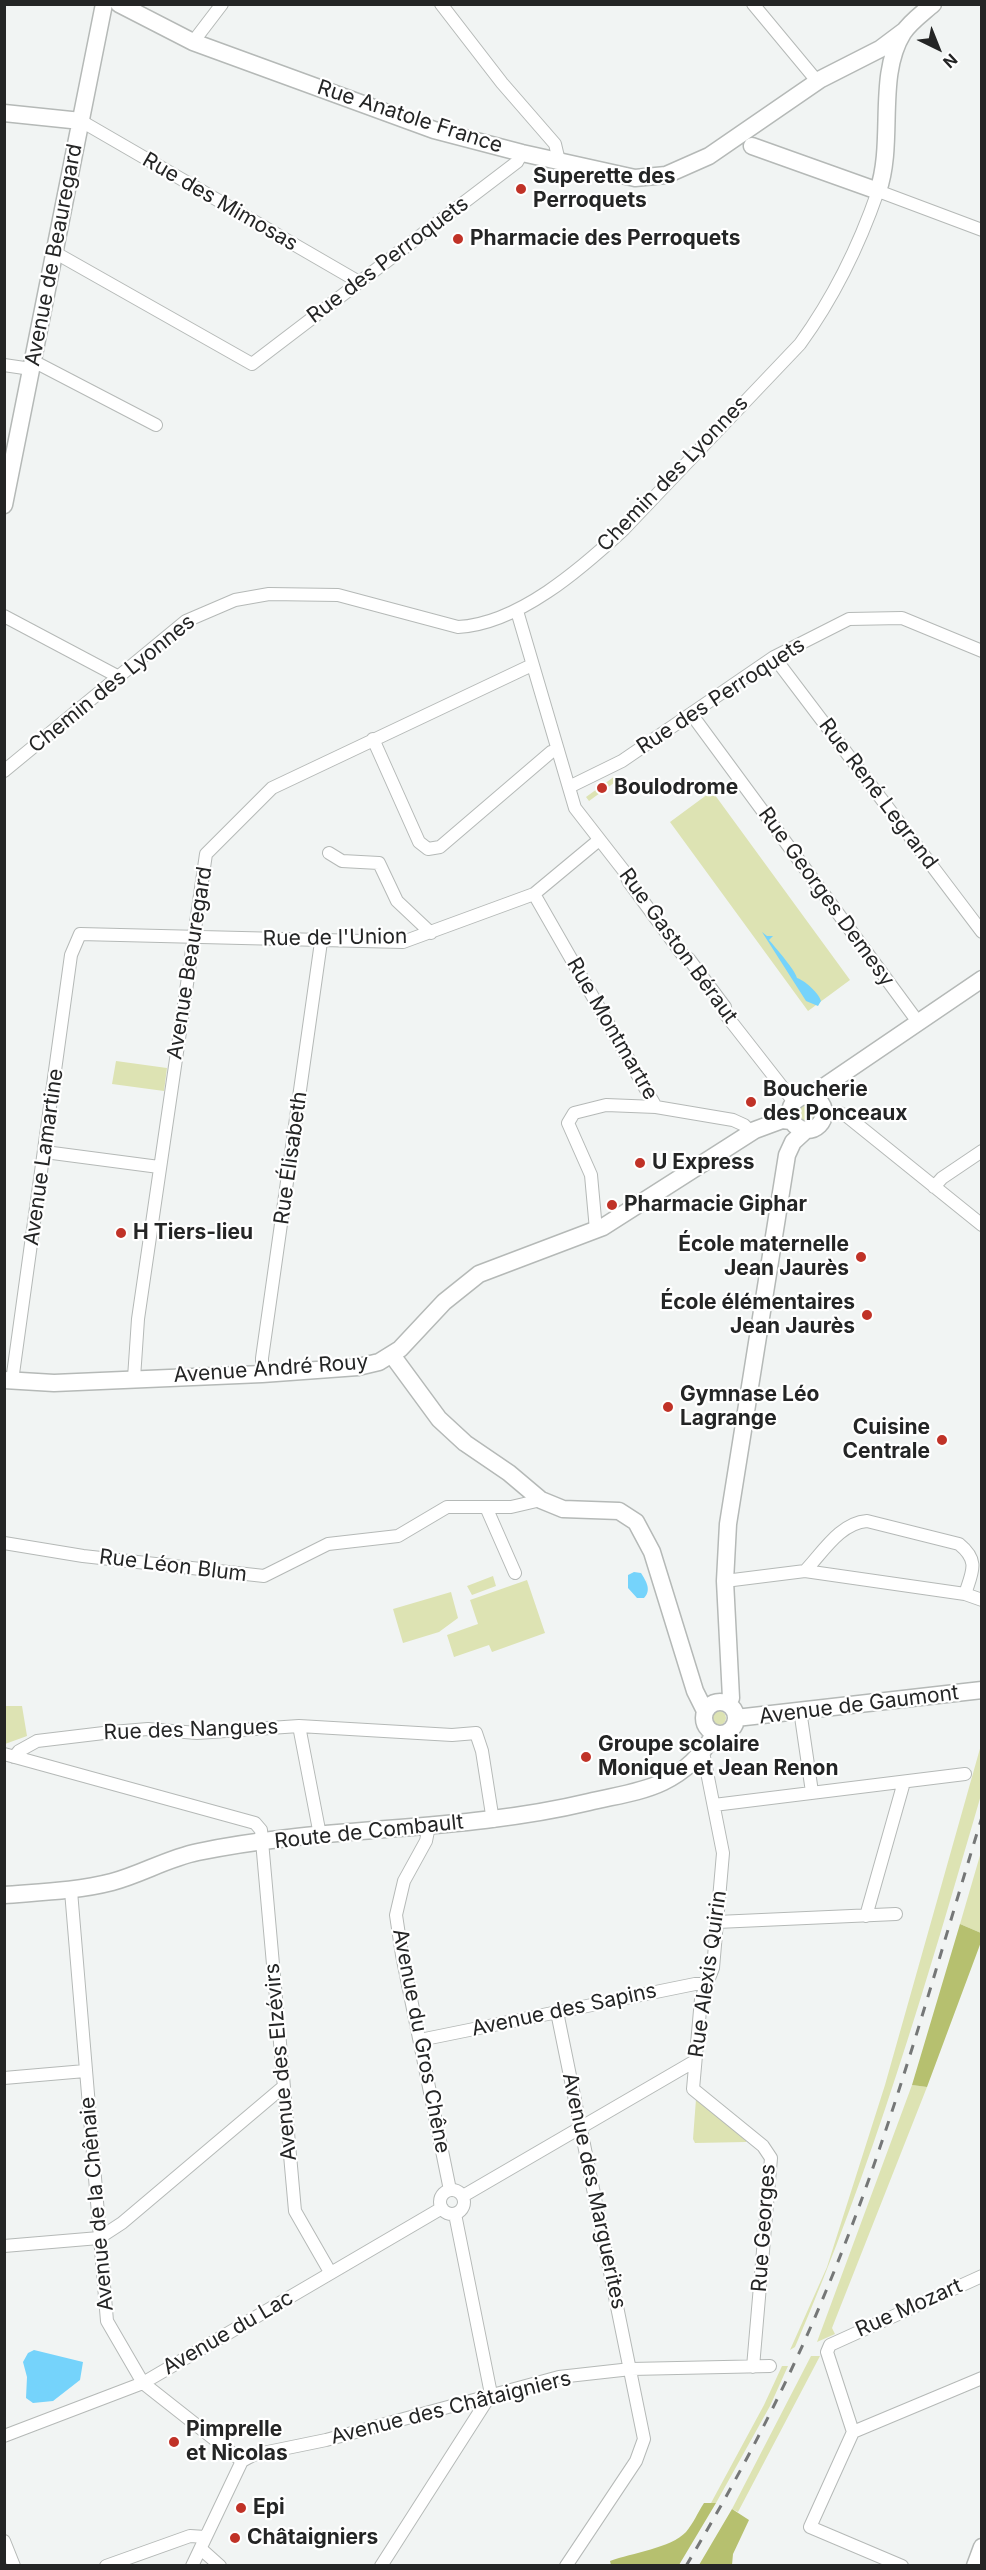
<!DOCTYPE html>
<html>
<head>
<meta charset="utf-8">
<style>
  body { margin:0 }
  #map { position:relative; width:986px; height:2570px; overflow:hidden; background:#f1f4f3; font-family:Inter,sans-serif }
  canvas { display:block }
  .frame { position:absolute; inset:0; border:6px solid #242525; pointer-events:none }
  .north { position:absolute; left:908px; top:18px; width:60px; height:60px; -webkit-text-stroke:4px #fff; paint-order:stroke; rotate:137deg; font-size:16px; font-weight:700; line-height:24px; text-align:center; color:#242525 }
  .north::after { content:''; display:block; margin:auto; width:21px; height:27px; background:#242525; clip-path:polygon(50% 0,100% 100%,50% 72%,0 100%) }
</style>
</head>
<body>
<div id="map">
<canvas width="986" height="2570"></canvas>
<div class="frame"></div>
<div class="north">N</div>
</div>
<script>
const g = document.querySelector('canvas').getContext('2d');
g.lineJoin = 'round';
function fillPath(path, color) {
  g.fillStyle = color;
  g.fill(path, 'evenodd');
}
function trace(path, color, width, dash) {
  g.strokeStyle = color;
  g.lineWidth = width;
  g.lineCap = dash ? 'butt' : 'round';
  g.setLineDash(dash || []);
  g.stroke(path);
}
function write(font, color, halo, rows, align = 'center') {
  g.font = font + ' Inter,sans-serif';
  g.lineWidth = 4.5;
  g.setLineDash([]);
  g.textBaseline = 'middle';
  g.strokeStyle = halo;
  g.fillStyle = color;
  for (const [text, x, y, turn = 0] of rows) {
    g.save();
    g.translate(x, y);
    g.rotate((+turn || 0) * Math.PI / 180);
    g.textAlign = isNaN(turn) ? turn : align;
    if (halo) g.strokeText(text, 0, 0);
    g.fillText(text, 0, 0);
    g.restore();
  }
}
fillPath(new Path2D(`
  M615 776 618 780 589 801 586 797Z
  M712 791 850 980 808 1011 670 822Z
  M116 1061 167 1068 164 1091 112 1084Z
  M799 1113a8 8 0 1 1 16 0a8 8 0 1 1-16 0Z
  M493 1576 496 1586 472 1595 467 1586Z
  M527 1580 545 1633 492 1652 489 1645 454 1657 447 1635 478 1624 470 1600Z
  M451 1592 458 1618 439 1632 403 1643 393 1609Z
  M5 1706H22L27 1736 5 1744Z
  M712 1718a7 7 0 1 1 14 0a7 7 0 1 1-14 0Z
  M981 1745V1795C927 1981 872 2169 795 2347L790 2350 827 2267 885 2085Z
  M981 1852V1933L960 1924Z
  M912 2085 927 2087 832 2328 835 2334 817 2342Z
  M696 2099 746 2138V2142L695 2143 693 2139Z
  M811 2356H820L738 2512 732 2509Z
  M782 2366H788L770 2406 716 2503H711L764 2405Z`), '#dde3b3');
fillPath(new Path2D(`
  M960 1924 981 1933V1942L927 2087 912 2085Z
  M704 2503H716L679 2565H611L610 2561C632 2553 671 2548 686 2532 693 2524 698 2512 704 2503Z
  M732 2509 749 2520 733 2554 732 2565H699Z`), '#b6c06f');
fillPath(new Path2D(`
  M762 932 767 936H773L769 940C775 947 796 971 797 978 804 980 819 993 821 1001L818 1006 806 1001Z
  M634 1572 641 1573C646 1581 652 1590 644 1598H637L628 1588V1575Z
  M34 2350 83 2362 80 2380 53 2401 33 2403 26 2398 27 2377 23 2362 28 2353Z`), '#75d3fb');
const street = new Path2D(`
  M441 4 502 83 555 144 559 161
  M753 4 817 81
  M193 42 222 4
  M81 121 359 282
  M54 252 252 364 517 162 522 153
  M33 361 156 425
  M4 365 31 369
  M517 611 575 808 624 871 629 882 682 954 689 959 725 1007 726 1015 794 1102
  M4 616 119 677
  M774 657 982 932
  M692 715 918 1022
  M373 739 419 842 428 849 440 847 551 752 558 750
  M4 771 186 621 235 600 269 594 338 595 458 627C518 624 581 569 624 529L800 344C834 297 859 246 878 191L982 230
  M569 787 622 761 774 657 849 619 902 618 982 651
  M329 853 342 861 379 863 397 901 431 933
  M534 894 656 1107
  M824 1116 840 1113 848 1117 982 1225
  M45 1152 159 1167
  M934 1187 942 1178 982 1151
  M596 1230 591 1175 568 1123 574 1113 606 1105 656 1107 733 1120 744 1125 752 1133
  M262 1374V1358L321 942
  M134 1378 138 1319 206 854 272 788 532 665
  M12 1381 71 955 80 934 403 942 534 894 599 840
  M486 1507 515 1573
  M4 1543 83 1556 264 1576 328 1544 398 1536 447 1507H511L541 1500
  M805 1571C823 1552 840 1523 867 1521L959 1544C980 1561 972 1572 965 1594
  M725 1581 805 1571 965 1594 982 1600
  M800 1710 812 1792
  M299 1726 452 1735 476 1733 482 1751 493 1821
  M703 1752 723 1853 713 1968 701 1999 693 2089 763 2146 771 2158 753 2367
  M4 1754 255 1823 261 1830 295 2211 330 2272
  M14 1757 19 1751 37 1741 112 1732 148 1729 197 1733 299 1726 320 1835
  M714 1805 965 1774
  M429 1826 426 1841 404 1881 396 1915 402 1955 450 2190
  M71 1891 107 2321 143 2383 242 2461
  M866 1916 904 1782
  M717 1922 896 1914
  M557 2012 644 2439 636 2461 566 2566
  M420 2040 695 1984H708
  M4 2078 85 2071
  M440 2202a12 12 0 1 1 24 0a12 12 0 1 1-24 0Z
  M463 2196 695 2061
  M4 2246 99 2238 122 2223 283 2087
  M853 2432 827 2352 830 2345 982 2276
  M853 2432 810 2527 902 2566
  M853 2432 982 2378
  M4 2436 143 2383 442 2208
  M242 2461 253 2455 326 2440 559 2377 631 2369 770 2366
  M4 2541 14 2566
  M201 2549 220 2566
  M106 2566 190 2536 205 2537
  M192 2566 242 2461
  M381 2566 491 2394 455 2214`);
const secondary = new Path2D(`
  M119 4 193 42 434 130 522 153 635 178 666 175 709 156 821 79 880 49 904 31
  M4 113 81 121
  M752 146 878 191C895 142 876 76 903 33 910 22 923 13 933 4
  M4 505 104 4
  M790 1113a17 17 0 1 1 34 0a17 17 0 1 1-34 0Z
  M810 1096 982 979
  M392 1355 439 1419 465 1443 509 1473 541 1500 563 1509 619 1511 636 1522 652 1552 695 1691 705 1711
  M4 1380 54 1383 262 1374 358 1367 379 1362 400 1349 444 1302 479 1274 603 1227 755 1130 782 1120 791 1121
  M704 1718a16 16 0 1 1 32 0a16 16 0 1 1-32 0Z
  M728 1703 731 1698 725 1581 728 1524 787 1155 793 1142 806 1130
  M736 1718 982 1690
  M4 1895C41 1892 77 1891 112 1882 142 1874 168 1858 198 1852 327 1825 460 1833 589 1802 613 1796 640 1793 663 1782 686 1771 702 1755 715 1733
  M975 2566 982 2547`);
trace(street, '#b5b9b7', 14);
trace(secondary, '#b5b9b7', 19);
trace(street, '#fff', 12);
trace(secondary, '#fff', 16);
trace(new Path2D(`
  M686 2566C739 2477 787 2386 826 2291 890 2138 933 1976 982 1817`), '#757777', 3, [10, 10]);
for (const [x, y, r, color] of [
  [521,189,6,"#c03227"],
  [458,239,6,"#c03227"],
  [602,788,6,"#c03227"],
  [751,1102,6,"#c03227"],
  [640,1163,6,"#c03227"],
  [612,1205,6,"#c03227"],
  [121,1233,6,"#c03227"],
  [861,1257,6,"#c03227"],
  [867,1315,6,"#c03227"],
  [668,1407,6,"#c03227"],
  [942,1440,6,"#c03227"],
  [586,1757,6,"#c03227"],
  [174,2442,6,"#c03227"],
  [241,2508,6,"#c03227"],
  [235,2538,6,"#c03227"]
]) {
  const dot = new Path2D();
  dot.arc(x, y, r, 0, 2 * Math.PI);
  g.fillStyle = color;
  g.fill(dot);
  trace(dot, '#fff', 2);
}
write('21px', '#242525', '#fff', [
  ["Rue Anatole France",410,117,18],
  ["Rue des Mimosas",220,202,30],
  ["Avenue de Beauregard",54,255,-79],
  ["Rue des Perroquets",388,260,-37],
  ["Chemin des Lyonnes",673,474,-46],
  ["Chemin des Lyonnes",112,684,-39],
  ["Rue des Perroquets",721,696,-33],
  ["Rue René Legrand",878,794,53],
  ["Rue Georges Demesy",826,897,54],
  ["Rue de l'Union",335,938,-1],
  ["Rue Gaston Béraut",678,946,54],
  ["Avenue Beauregard",190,963,-81],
  ["Rue Montmartre",612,1029,60],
  ["Avenue Lamartine",44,1157,-82],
  ["Rue Élisabeth",291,1158,-82],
  ["Avenue André Rouy",271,1369,-4],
  ["Rue Léon Blum",173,1566,7],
  ["Avenue de Gaumont",859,1705,-7],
  ["Rue des Nangues",191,1730,-2],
  ["Route de Combault",369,1832,-6],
  ["Rue Alexis Quirin",708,1974,-82],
  ["Avenue des Sapins",564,2010,-12],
  ["Avenue du Gros Chêne",421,2041,79],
  ["Avenue des Elzévirs",281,2062,-95],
  ["Avenue des Marguerites",594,2191,78],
  ["Avenue de la Chênaie",97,2204,-95],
  ["Rue Georges",764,2228,-86],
  ["Rue Mozart",909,2308,-24],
  ["Avenue du Lac",228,2333,-30],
  ["Avenue des Châtaigniers",451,2408,-14]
]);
write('bold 21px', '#242525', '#fff', [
  ["Superette des",533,177],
  ["Perroquets",533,201],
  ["Pharmacie des Perroquets",470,239],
  ["Boulodrome",614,788],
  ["Boucherie",763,1090],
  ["des Ponceaux",763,1114],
  ["U Express",652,1163],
  ["Pharmacie Giphar",624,1205],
  ["H Tiers-lieu",133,1233],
  ["École maternelle",849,1245,"right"],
  ["Jean Jaurès",849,1269,"right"],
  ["École élémentaires",855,1303,"right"],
  ["Jean Jaurès",855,1327,"right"],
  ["Gymnase Léo",680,1395],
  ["Lagrange",680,1419],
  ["Cuisine",930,1428,"right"],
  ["Centrale",930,1452,"right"],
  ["Groupe scolaire",598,1745],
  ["Monique et Jean Renon",598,1769],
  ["Pimprelle",186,2430],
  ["et Nicolas",186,2454],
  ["Epi",253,2508],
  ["Châtaigniers",247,2538]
], 'left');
</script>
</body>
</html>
